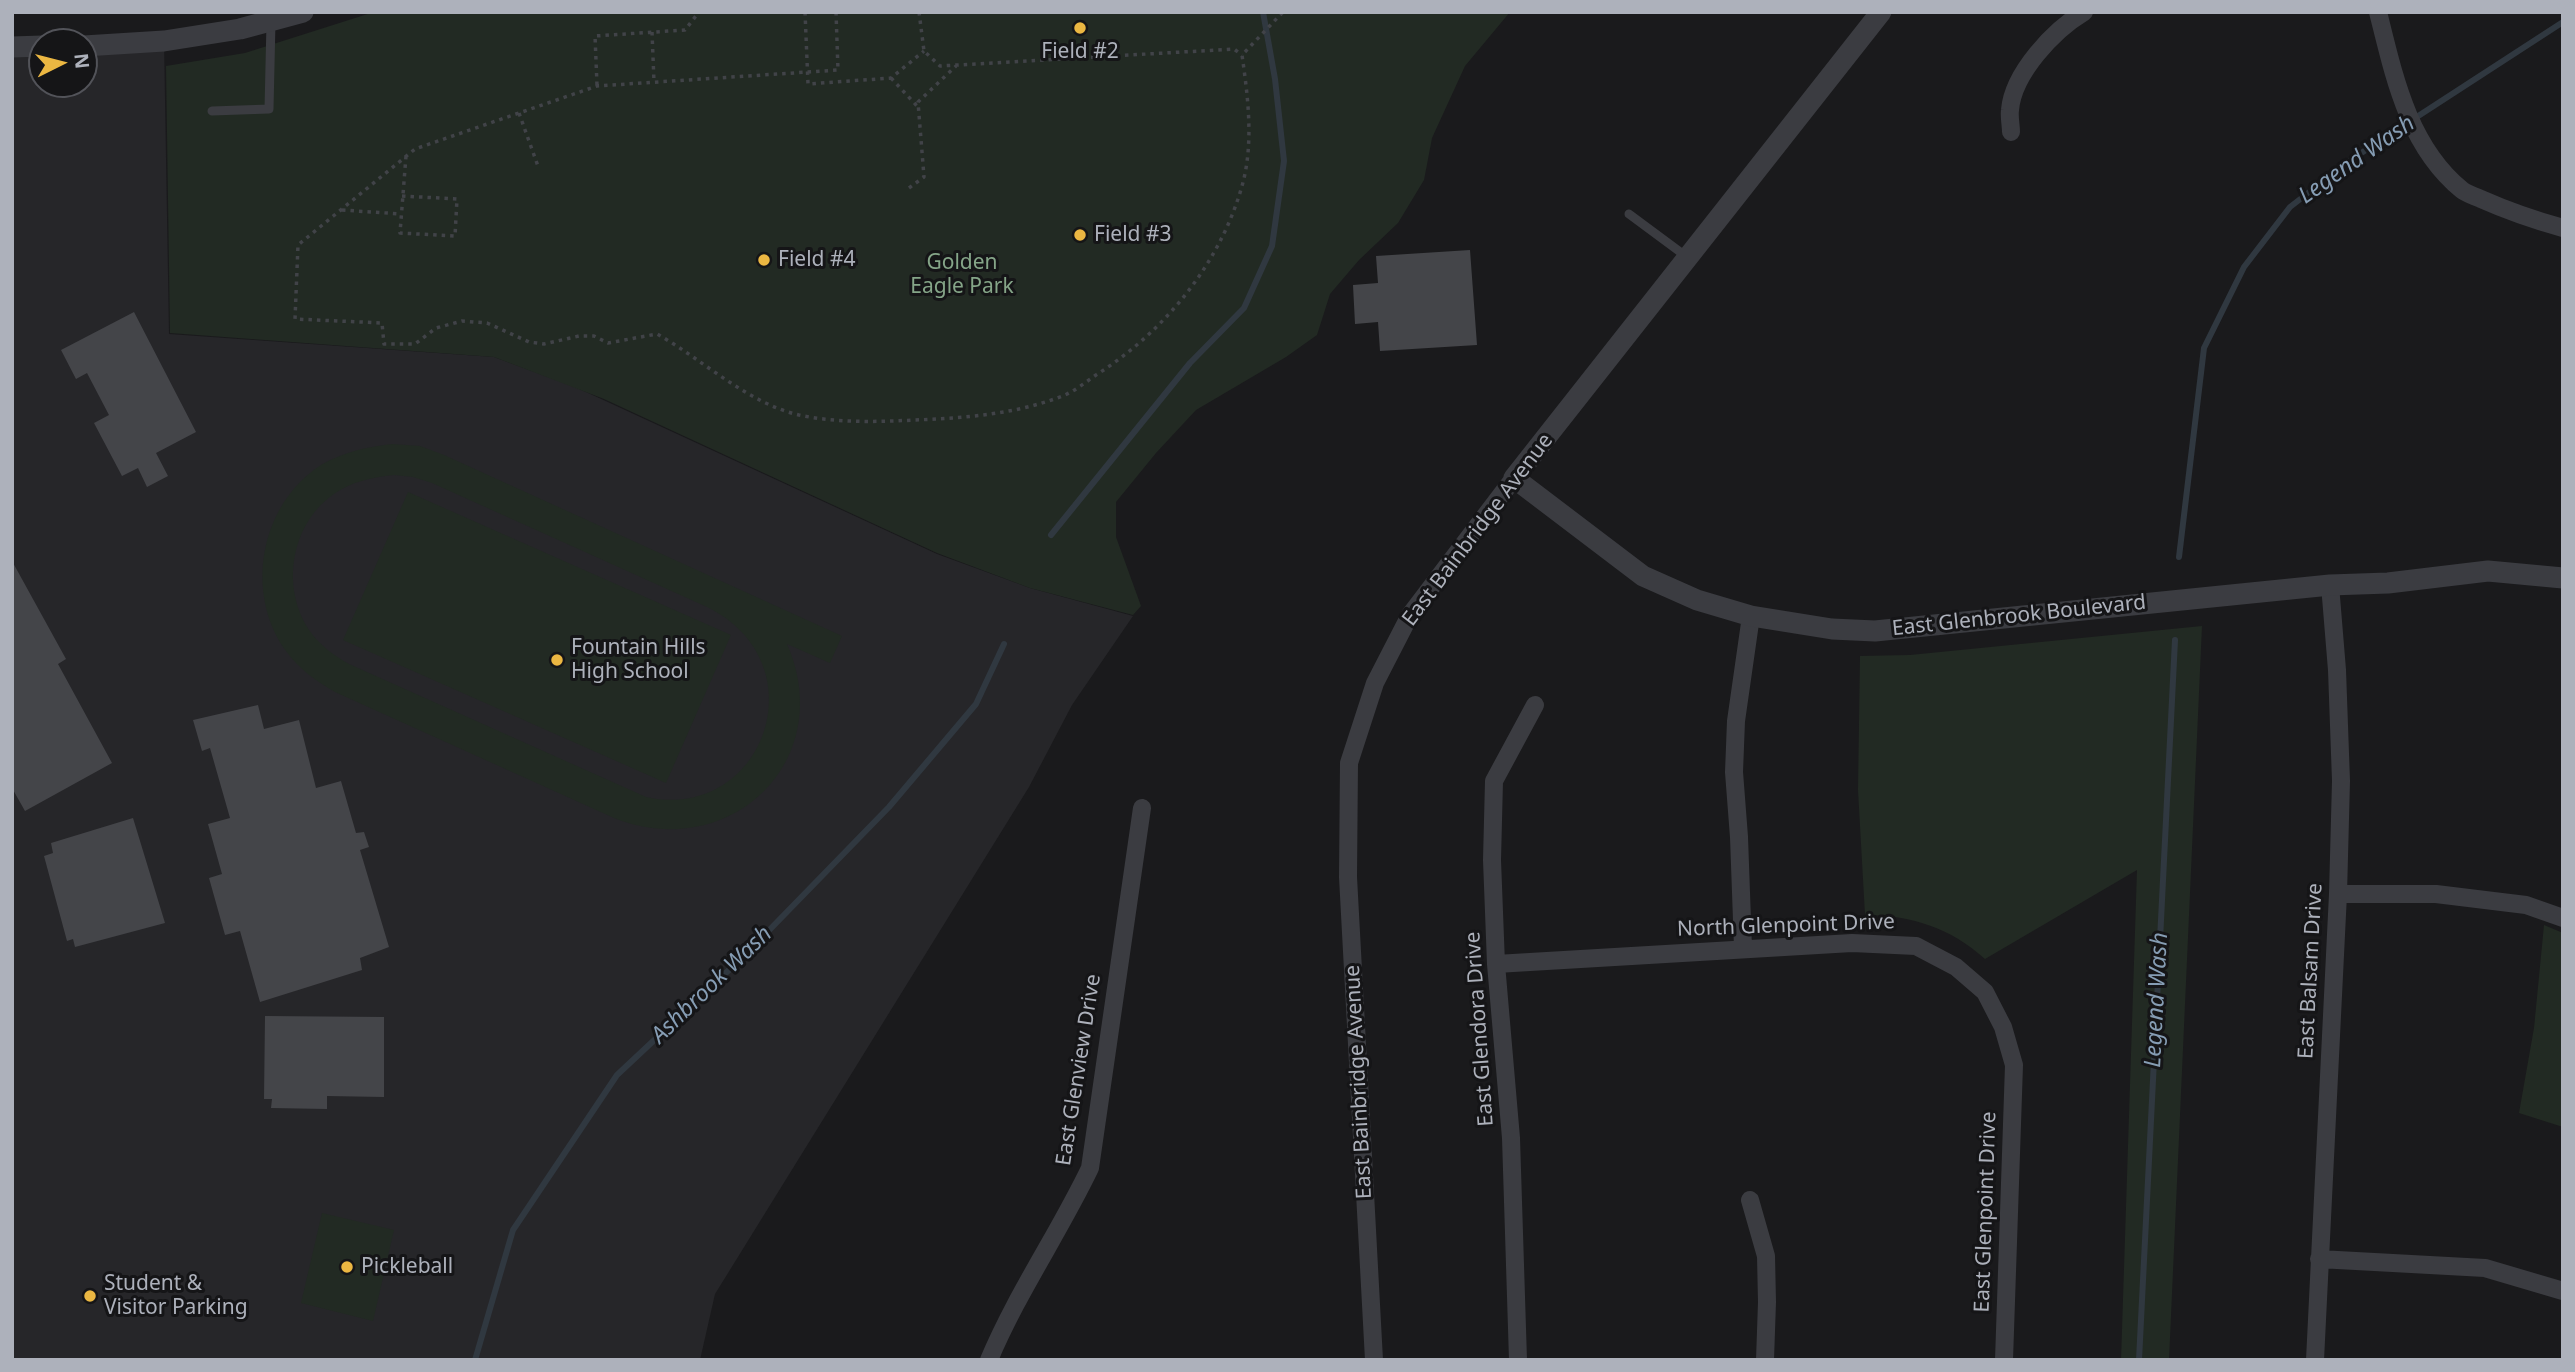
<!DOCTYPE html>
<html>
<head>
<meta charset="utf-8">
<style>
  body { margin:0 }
  #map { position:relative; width:2575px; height:1372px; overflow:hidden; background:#1a1a1c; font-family:"Noto Sans",sans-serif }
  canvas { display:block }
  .frame { position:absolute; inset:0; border:14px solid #adb1bb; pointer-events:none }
  .north { position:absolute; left:28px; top:28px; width:70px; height:70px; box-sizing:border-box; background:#151517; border:2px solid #525359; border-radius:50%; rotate:84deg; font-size:19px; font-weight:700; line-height:28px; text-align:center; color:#adb1bb }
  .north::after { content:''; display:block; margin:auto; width:24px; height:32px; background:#ebb742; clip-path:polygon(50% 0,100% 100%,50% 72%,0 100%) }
</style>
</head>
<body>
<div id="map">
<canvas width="2575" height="1372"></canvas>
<div class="frame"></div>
<div class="north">N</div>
</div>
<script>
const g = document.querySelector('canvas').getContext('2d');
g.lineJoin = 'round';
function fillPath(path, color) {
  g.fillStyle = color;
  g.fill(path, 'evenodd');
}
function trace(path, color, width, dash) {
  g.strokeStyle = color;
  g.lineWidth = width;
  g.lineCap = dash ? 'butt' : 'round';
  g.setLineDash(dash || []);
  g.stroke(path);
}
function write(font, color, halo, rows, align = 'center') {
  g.font = font + ' "Noto Sans",sans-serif';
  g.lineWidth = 6;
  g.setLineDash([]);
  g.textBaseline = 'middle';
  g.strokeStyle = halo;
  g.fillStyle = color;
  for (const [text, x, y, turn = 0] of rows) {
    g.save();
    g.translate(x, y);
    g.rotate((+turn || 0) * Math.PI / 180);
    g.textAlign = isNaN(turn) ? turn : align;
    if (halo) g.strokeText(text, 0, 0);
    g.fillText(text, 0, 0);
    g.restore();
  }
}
fillPath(new Path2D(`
  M164 41 169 334 494 357 573 386 937 554 1030 588 1133 616 1072 705 1029 787 715 1294 700 1360H12V47L42 46V84H84V46Z`), '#262629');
fillPath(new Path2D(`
  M374 12H1510L1465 66 1432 138 1424 180 1398 223 1359 260 1330 294 1317 335 1286 357 1196 410 1156 453 1116 502V537L1141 606 1133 615 1030 588 937 553 604 399 494 357 170 333 166 66 245 53Z
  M392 444 420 446 444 455 842 636 830 663 787 644C838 760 731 864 614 818L335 692C316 681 299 669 286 651 244 593 260 504 321 465 343 452 367 447 392 444ZM394 475 413 477 432 483 707 607C822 664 763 823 646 797L349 664C335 656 322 647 312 634 278 588 291 517 342 489 358 480 376 477 394 475Z
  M408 492 731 635 666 783 343 640Z
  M2202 626 2169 1360H2121L2137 870 1985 959C1951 928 1911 915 1865 915L1858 790 1860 656 1910 655Z
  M2544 925 2563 933V1127L2519 1113 2534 1028Z
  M322 1213 394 1230 373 1321 301 1303Z`), '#222a23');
trace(new Path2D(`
  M1051 535 1190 363 1244 308 1272 246 1284 161 1275 79 1263 12
  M2179 557 2204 348 2244 267 2290 207 2352 159 2563 22
  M475 1360 513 1230 617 1075 746 954 889 807 976 704 1004 644
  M2139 1360 2175 640`), '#303840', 6);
fillPath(new Path2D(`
  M1470 250 1477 345 1380 351 1378 322 1355 324 1353 285 1378 283 1376 256Z
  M134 312 196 432 156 453 168 476 147 487 138 468 122 476 94 423 109 415 87 373 76 379 61 350Z
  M12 561 66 659 58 664 112 763 25 811 12 788Z
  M258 705 264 729 299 720 316 788 341 781 356 833 364 832 369 847 360 850 389 947 360 958 362 970 260 1002 240 931 225 935 209 878 222 874 208 824 230 818 210 748 202 751 193 720Z
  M133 818 165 923 75 947 73 939 67 941 44 856 53 853 51 843Z
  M265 1016 384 1017V1097L327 1096V1109L271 1108 272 1099H264Z`), '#444549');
trace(new Path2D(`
  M805 12 808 84 891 78 924 51
  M836 12 838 70 597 86 415 149 298 245 295 319 382 323 384 344H415L436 328 462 321 487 323 529 342 544 344 579 336H594L608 343 657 334C702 359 747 403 799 415 837 423 876 422 915 420 966 418 1018 414 1065 395 1076 390 1086 382 1096 375 1164 332 1220 264 1242 186 1254 144 1248 97 1242 55L1283 12
  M919 12 924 51 940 66 1234 49 1242 55
  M652 32 654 82
  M891 78 918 107
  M597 85 595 36 685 30 699 12
  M519 113 539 169
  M909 188 924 177 918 102 956 66
  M402 196 457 199 455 236 400 233 406 156
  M342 210 401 214`), '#414348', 3.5, [3.5, 5]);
trace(new Path2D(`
  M212 111 269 109 271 22
  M1629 214 1687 257`), '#3b3c41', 9);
trace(new Path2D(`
  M2378 12C2394 76 2408 146 2462 190 2467 194 2475 196 2481 199 2508 211 2534 220 2563 228
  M2011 132C2011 125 2009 117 2010 110 2013 73 2054 30 2084 12
  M2338 894H2436L2526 905 2563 918
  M1743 948 1739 837 1734 772 1736 721 1751 616
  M1496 964 1852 943 1916 946 1956 967 1985 992 2003 1027 2014 1065 2004 1360
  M1750 1200 1766 1256 1767 1302 1765 1360
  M2319 1259 2485 1268 2563 1291
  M989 1360C1017 1293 1059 1233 1090 1168L1142 808
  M1374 1360 1348 877 1349 763 1375 683 1410 615 1514 478
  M1518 1360 1511 1138 1496 964 1492 860 1494 781 1535 705
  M2315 1360 2338 894 2341 781 2337 670 2330 585`), '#3b3c41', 18);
trace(new Path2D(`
  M1881 12 1514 478 1643 576 1697 600 1751 616 1832 629 1875 631 2330 585 2388 583 2488 571 2563 578
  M84 46 164 41 240 29 303 12
  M12 47 42 46`), '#3b3c41', 21);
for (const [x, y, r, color] of [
  [1080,28,7,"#ebb742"],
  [1080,235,7,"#ebb742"],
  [764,260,7,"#ebb742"],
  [557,660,7,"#ebb742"],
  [347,1267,7,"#ebb742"],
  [90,1296,7,"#ebb742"]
]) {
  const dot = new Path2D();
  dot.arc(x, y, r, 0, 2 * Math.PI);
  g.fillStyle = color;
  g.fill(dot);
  trace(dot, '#151517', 2.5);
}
write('21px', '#adb1bb', '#151517', [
  ["Field #2",1080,52,"center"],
  ["Field #3",1094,235],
  ["Field #4",778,260],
  ["Fountain Hills",571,648],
  ["High School",571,672],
  ["Pickleball",361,1267],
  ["Student &",104,1284],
  ["Visitor Parking",104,1308]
], 'left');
write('21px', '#85a588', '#151517', [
  ["Golden",962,263],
  ["Eagle Park",962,287]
]);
write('21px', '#adb1bb', '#151517', [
  ["East Bainbridge Avenue",1478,530,-53],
  ["East Glenbrook Boulevard",2019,616,-6],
  ["North Glenpoint Drive",1786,926,-2],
  ["East Balsam Drive",2311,971,-87],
  ["East Glendora Drive",1480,1029,-94],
  ["East Glenview Drive",1079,1070,-81],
  ["East Bainbridge Avenue",1359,1082,-93],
  ["East Glenpoint Drive",1986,1212,-88]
]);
write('italic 23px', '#869db4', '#151517', [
  ["Legend Wash",2357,160,-35],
  ["Ashbrook Wash",712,985,-44],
  ["Legend Wash",2157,1000,-87]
]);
</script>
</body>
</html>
